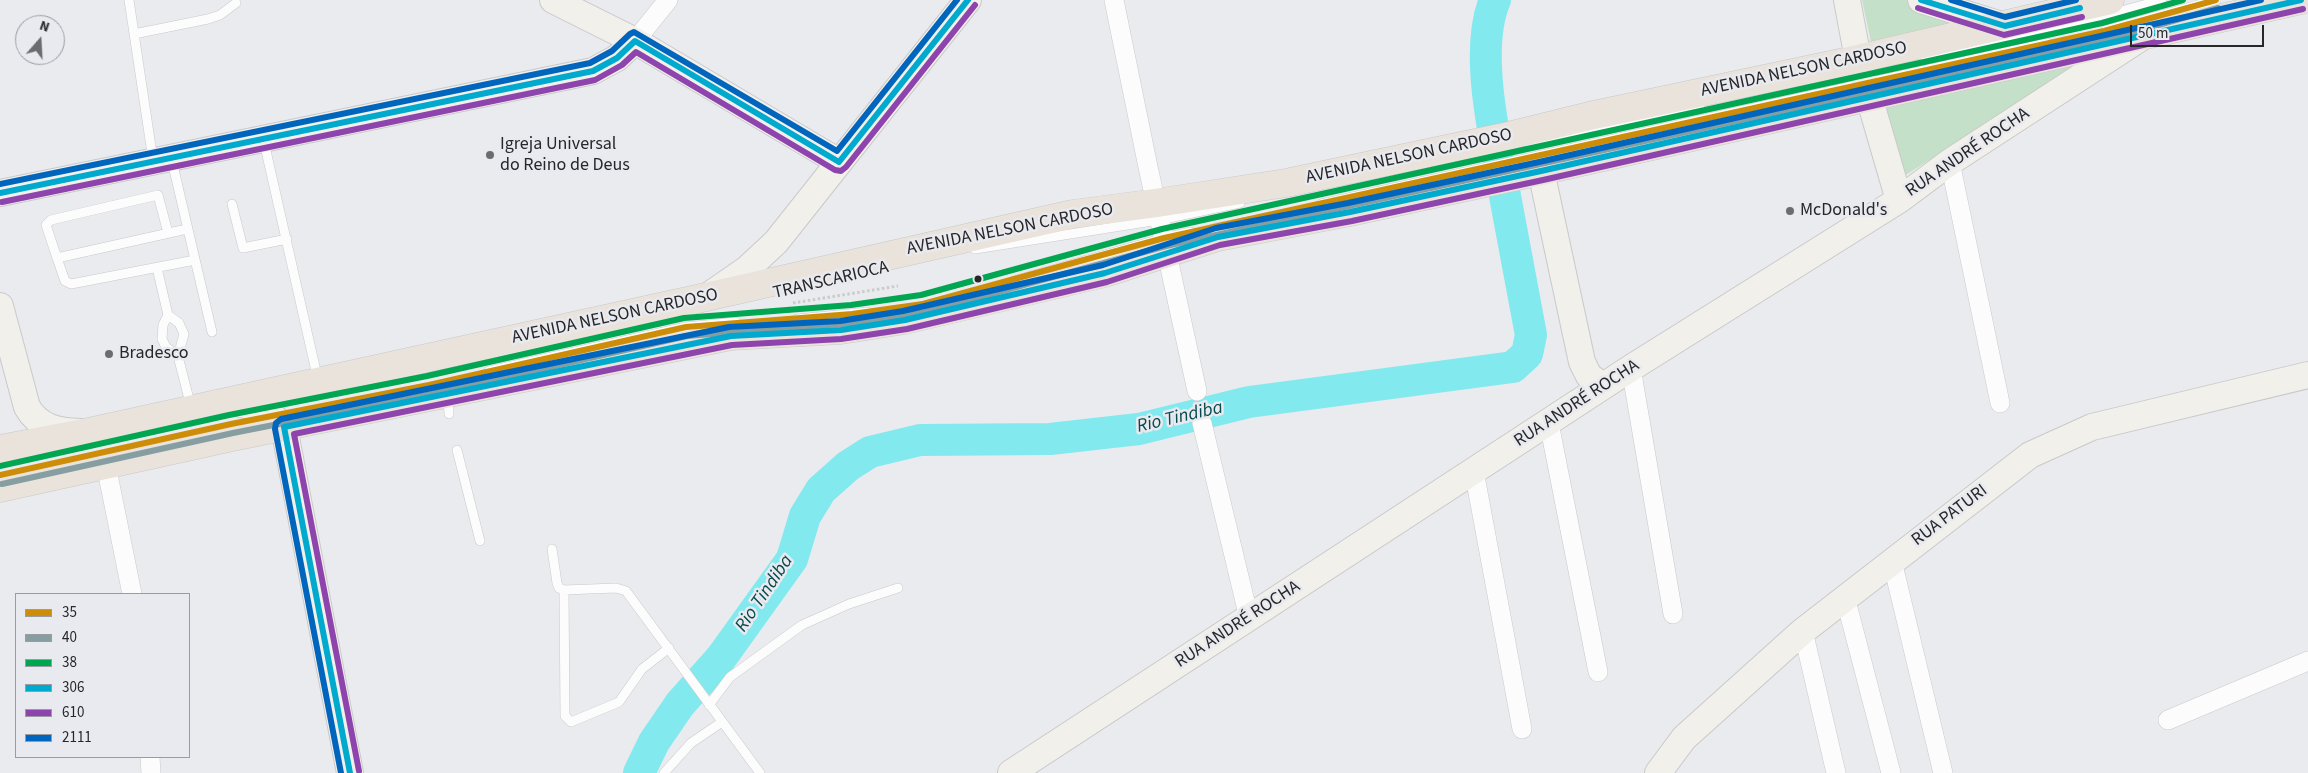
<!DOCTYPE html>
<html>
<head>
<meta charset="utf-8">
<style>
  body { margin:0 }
  #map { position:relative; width:2308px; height:773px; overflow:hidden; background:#eaebee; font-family:"Source Sans 3",sans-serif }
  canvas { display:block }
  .legend { position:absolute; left:15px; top:593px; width:175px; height:165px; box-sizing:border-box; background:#e9eaef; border:1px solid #9b9ca0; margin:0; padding:6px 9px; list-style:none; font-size:15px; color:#272729 }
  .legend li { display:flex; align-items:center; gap:10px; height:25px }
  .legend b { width:25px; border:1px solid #9b9ca0 }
  .north { position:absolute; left:15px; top:15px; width:50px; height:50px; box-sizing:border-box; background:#e9eaef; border:1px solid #9b9ca0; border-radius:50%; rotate:19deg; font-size:14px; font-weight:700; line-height:20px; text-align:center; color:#272729 }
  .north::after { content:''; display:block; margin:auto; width:18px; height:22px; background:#6b6c6e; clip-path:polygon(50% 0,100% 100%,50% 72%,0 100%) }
  .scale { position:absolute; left:2130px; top:25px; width:134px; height:22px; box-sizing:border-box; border:2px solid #272729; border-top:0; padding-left:6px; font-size:15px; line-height:18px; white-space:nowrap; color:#272729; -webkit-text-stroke:4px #e9eaef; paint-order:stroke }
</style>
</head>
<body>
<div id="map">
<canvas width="2308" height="773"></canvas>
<ul class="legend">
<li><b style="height:6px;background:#cd8d08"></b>35</li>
<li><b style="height:6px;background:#869ea1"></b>40</li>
<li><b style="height:6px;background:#00a651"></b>38</li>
<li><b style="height:6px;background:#00a9ce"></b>306</li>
<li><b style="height:6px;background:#8e44ad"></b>610</li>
<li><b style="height:6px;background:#0065bd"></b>2111</li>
</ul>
<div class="north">N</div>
<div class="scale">50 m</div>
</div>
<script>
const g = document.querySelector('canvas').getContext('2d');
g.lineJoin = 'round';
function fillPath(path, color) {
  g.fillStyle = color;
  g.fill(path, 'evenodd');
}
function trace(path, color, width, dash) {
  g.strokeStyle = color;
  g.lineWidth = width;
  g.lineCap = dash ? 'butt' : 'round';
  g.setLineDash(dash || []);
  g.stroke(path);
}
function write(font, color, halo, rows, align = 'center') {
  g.font = font + ' "Source Sans 3",sans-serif';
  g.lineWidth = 5;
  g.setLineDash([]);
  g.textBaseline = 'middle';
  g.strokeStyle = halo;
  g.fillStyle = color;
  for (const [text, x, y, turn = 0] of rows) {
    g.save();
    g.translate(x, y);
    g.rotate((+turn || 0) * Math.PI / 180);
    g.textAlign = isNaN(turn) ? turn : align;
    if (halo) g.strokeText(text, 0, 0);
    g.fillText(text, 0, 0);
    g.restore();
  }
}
fillPath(new Path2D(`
  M1862 0H1909L1982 25 1872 47Z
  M2078 65 1901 178 1880 104Z`), '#c5e0c8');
trace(new Path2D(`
  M639 773 654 742 680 704 721 658 792 559 805 516 821 490 848 466 870 452 920 440 1050 439 1139 429 1249 402 1513 367 1527 354 1531 335C1522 289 1514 242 1505 196 1496 142 1473 51 1495 0`), '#82e9ee', 32);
const lane = new Path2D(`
  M129 0 153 160
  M2106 30 2216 0
  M134 34 208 19 220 15 236 3
  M1925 57 2040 33 2162 0
  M264 142 318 380
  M1530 145 1700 106
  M172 161 212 332
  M232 204 243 248 287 239
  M1321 204 2047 43
  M168 233 158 195 51 220 46 225 57 258 187 229
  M975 249 1159 220 1240 203
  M57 258 65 281 71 284 195 260
  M157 268 168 315 163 325 162 339 166 347 178 356
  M1013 281 1164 238 1191 232
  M168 315 179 323 184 334 178 356 191 407
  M797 319 868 312
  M489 371 686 327 736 322
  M448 396 449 414
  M457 450 480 541
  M552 549 557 583 559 588 564 590 616 588 626 591 760 773
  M564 590 565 716 571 722 619 702 642 669 669 648
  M709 705 730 677 802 625 849 604 898 588
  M664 773 691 743 722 722`);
const street = new Path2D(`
  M1114 0 1148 167 1197 391
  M635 41 668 0
  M1950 162 2000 403
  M1631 368 1673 614
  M1202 423 1249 618
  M1549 423 1598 672
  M106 465 132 594
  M1474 471 1522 729
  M1892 561 1943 773
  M1845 597 1891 773
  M1803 631 1836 773
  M2168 720 2308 661
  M150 757 151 773`);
const secondary = new Path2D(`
  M553 0 635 41 839 162
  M1847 0 1858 59 1899 200
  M1921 0 2005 26
  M1541 171 1582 362 1589 376 1603 386
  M0 193 593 71 617 58 635 41
  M711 294 747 269 776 242 968 0
  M0 306 27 407C39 428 58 431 80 432
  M229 401 266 410 284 427 350 773
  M1011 773 1631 368 1899 200 1950 162 2142 37
  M1658 773 1684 738 1803 631 2030 455 2092 427 2308 375`);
const primary = new Path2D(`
  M0 449 89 432 706 297 1073 214 1156 203 1286 183 1504 137 1589 116 1845 62 2110 0
  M0 488 232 437 731 336 841 330 905 320 1105 273 1218 237 1350 212 1541 171 2301 0`);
trace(lane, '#c9c9cb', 10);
trace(street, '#c9c9cb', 20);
trace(secondary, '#c9c9cb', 28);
trace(primary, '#c8c8ca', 29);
trace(new Path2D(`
  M793 303 898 286`), '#cbcbcb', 3, [2.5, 2.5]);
trace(lane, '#fcfcfc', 9);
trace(street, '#fcfcfc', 19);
trace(secondary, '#f2f0eb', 26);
trace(primary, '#e9e3db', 28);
trace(new Path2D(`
  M0 475 231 424 429 385 686 327 852 314 923 304 1164 238 2104 31 2216 0`), '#cd8d08', 6);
trace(new Path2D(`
  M2 484 233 433 431 394 687 336 853 323 925 312 1166 246 2106 40 2218 8`), '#869ea1', 6);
trace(new Path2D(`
  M0 466 229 415 427 376 684 318 851 305 921 295 1162 229 2102 23 2183 0`), '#00a651', 6);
trace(new Path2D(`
  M1921 0 2005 26 2080 8
  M0 193 593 71 617 58 635 41 839 162 968 0
  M350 773 284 427 731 336 841 330 905 320 1105 273 1218 237 1350 212 1541 171 2301 0`), '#00a9ce', 6);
trace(new Path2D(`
  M1918 8 2004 35 2082 17
  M2 202 595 80 622 65 636 52 835 170 841 171 846 167 975 5
  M359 771 294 434 732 345 841 339 907 329 1107 282 1220 245 1352 221 1543 180 2303 9`), '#8e44ad', 6);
trace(new Path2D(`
  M1951 0 2005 17 2076 0
  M0 184 590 63 612 51 630 34 634 32 837 151 957 0
  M341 773 275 429 276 423 281 419 729 327 840 321 903 311 1103 265 1216 228 1348 203 1539 162 2261 0`), '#0065bd', 6);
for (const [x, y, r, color] of [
  [490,155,5,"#6b6c6e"],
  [1790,211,5,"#6b6c6e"],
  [978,279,4.5,"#272729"],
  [109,354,5,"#6b6c6e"]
]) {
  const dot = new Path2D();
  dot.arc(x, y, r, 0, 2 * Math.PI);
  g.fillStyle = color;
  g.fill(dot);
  trace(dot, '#e9eaef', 2);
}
write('18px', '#272729', '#e9eaef', [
  ["AVENIDA NELSON CARDOSO",1804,70,-12],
  ["RUA ANDRÉ ROCHA",1968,153,-34],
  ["AVENIDA NELSON CARDOSO",1409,157,-12],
  ["AVENIDA NELSON CARDOSO",1010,230,-11],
  ["TRANSCARIOCA",831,281,-13],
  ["AVENIDA NELSON CARDOSO",615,317,-12],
  ["RUA ANDRÉ ROCHA",1577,404,-33],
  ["RUA PATURI",1950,516,-37],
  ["RUA ANDRÉ ROCHA",1238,625,-33]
]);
write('18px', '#272729', '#e9eaef', [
  ["Igreja Universal",500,145],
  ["do Reino de Deus",500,166],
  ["McDonald's",1800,211],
  ["Bradesco",119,354]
], 'left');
write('italic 19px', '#064a4d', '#e9eaef', [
  ["Rio Tindiba",1180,418,-13],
  ["Rio Tindiba",765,594,-56]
]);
</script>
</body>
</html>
